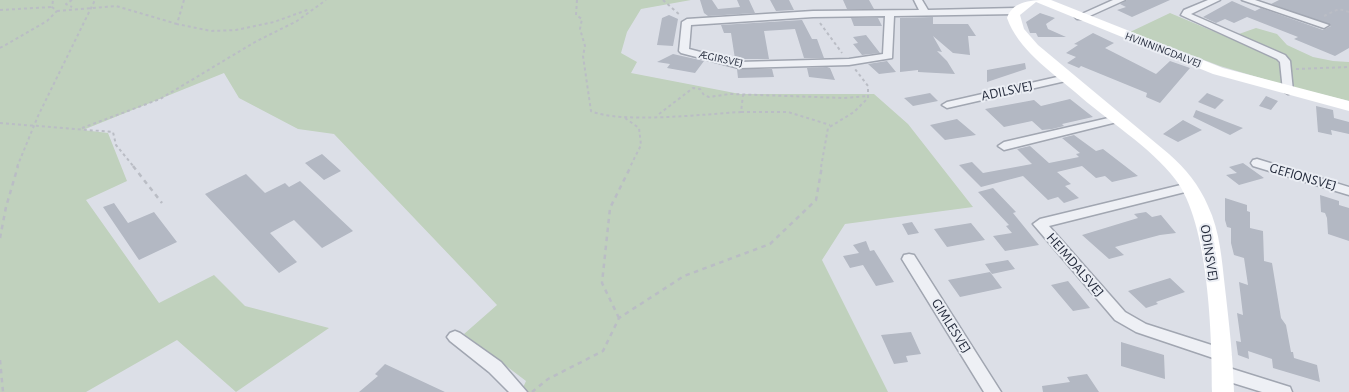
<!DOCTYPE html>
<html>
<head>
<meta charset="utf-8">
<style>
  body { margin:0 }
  canvas { display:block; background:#dcdfe7 }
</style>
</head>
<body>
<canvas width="1349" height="392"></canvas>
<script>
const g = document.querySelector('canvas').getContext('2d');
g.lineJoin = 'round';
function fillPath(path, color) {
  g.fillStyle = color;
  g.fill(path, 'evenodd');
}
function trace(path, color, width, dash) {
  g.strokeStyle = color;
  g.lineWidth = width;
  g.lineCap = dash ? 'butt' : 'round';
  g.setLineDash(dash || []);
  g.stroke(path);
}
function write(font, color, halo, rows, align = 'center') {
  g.font = font + ' "Alegreya Sans",sans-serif';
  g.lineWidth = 4;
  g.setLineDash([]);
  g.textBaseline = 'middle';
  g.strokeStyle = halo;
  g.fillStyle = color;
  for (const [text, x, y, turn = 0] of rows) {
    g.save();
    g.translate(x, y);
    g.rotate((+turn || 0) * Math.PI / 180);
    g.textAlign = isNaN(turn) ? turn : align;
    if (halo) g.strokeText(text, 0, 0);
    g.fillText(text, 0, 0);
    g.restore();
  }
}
fillPath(new Path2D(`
  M0 0H691L641 9 627 32 621 53 637 62 631 73 740 94H874L908 124 973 207 845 224 822 260 888 392H521L526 381 464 334 497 305 334 134 298 129 239 98 224 73 83 130 108 133 127 181 86 200 159 303 214 275 245 306 329 328 236 392 177 340 86 392H0Z
  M1170 13 1277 58 1280 67 1281 84 1220 66 1130 32Z
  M1256 28 1277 34 1287 45 1313 57 1333 61 1349 62V101L1292 87 1288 61 1236 35Z`), '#c0d1bd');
fillPath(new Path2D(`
  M700 0H712L718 9 740 7 737 0H749L755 13 708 16 704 13Z
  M770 0H789L794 10 776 11Z
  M843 0H869L874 9H847Z
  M1127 0H1170L1132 17 1117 10 1126 7 1120 4Z
  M1279 0H1349V48L1335 56 1294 39 1298 37 1247 17 1234 23 1225 19 1216 23 1203 17 1232 1 1255 11 1261 8 1323 30 1331 26 1271 4Z
  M1040 13 1055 18 1046 24 1048 29 1066 37H1038L1036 33H1030L1026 22Z
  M669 15 678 19 673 46 657 45 662 18Z
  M933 17V24H968L976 36H968L970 55 953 53 933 36 942 52 937 51 947 61 955 74 918 72V70L900 72V18Z
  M851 18H878L882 26H854Z
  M802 20 812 39H817L824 58H804L795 29 764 31 769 59H735L731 33H724L721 25Z
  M1093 33 1114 43 1105 48 1156 74 1170 61 1190 68 1160 103 1146 97 1147 93 1081 66 1079 68 1067 63 1076 57 1066 53 1078 45 1074 44Z
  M866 35 880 53 862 55 853 44 858 43 853 37Z
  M673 54 704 61 695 73 667 68 670 64 657 62Z
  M887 61 896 72 879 74 868 64Z
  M1025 63 1026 69 987 82V70Z
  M827 67 830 68 835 80 809 77 807 68Z
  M737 69H772L774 77 738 78Z
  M930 93 938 101 913 106 904 98Z
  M1207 93 1224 100 1215 109 1198 102Z
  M1266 96 1278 101 1271 110 1259 106Z
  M1070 99 1093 117 1062 124 1064 126 1052 129 1042 130 1032 121 1004 127 985 109 1034 100 1041 106Z
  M1316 106 1333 110 1334 118 1349 122V134L1331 130 1332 135 1318 132Z
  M1196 110 1243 128 1230 135 1193 117Z
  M957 119 976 135 945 140 930 125Z
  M1183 120 1202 130 1178 142 1163 134Z
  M1074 135 1096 151 1103 149 1138 176 1112 182 1105 176 1096 178 1082 166 1057 172 1071 184 1065 186 1079 198 1064 203 1058 197 1048 200 1023 176 981 187 959 165 972 162 983 173 1032 164 1017 149 1030 146 1049 163 1079 157 1076 154 1080 153 1062 138Z
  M322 154 341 171 324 180 305 163Z
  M1243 163 1264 178 1239 185 1226 175 1237 173 1229 167Z
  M246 174 265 193 285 183 289 187 300 181 353 231 322 248 294 220 270 233 297 262 279 273 205 194Z
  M993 188 1016 212 1013 213 1039 245 1005 251 993 236 1012 233 1006 226 1009 225 978 192Z
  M1320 195 1339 201V205L1349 208V241L1328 234 1327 218 1325 213 1321 212Z
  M1225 198 1247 205V211L1250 212V228L1263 231 1264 261 1272 263 1281 318 1286 325 1291 352H1293L1294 358 1317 365 1320 382 1273 368 1272 359 1248 351 1249 359 1238 355 1236 341 1241 342 1237 313 1243 315 1239 282 1248 285 1244 258 1234 255 1231 243V228L1227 227 1225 220Z
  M114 203 128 223 154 212 177 242 139 260 103 207Z
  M1146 212 1152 217 1161 215 1176 233 1160 235 1115 247 1124 255 1109 259 1082 235 1138 218 1134 214Z
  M912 222 919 233 908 235 902 224Z
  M971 223 985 240 947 247 934 229Z
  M866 241 870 251 874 250 894 282 876 286 863 265 850 268 843 256 859 253 853 245Z
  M1008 260 1015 269 992 274 985 264Z
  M990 272 1002 288 960 297 948 280Z
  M1170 278 1185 292 1156 302 1158 304 1146 308 1128 291Z
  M1068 281 1090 308 1073 311 1051 285Z
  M911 332 921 354 906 356 908 362 894 364 881 335Z
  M1121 342 1164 355 1165 379 1121 366Z
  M385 364 445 392H359L378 376 375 374Z
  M1087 374 1099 392H1043L1042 386 1070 382 1067 377Z`), '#b3b8c3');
const street = new Path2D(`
  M914 0H922L928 10 1016 8 1021 11 1016 14 894 16 892 58 849 65 739 68 681 53 679 51 682 22 687 19 813 11 919 10ZM885 16 883 54 849 59 739 62 689 49 691 25 813 17Z
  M1113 0H1125L1083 19H1077L1075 17Z
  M1208 0H1220L1191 14 1285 55 1290 61 1293 91 1292 93 1288 94 1283 91 1280 62 1277 59 1181 15 1184 10Z
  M1242 0H1255L1329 25 1324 28 1321 27Z
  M1066 75 1071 78 1070 80 947 108 942 105 947 102Z
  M1117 116 1121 117 1123 119 1121 121 1004 150 998 146 1004 142Z
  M1257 159 1349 187V195L1253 166 1251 163 1253 160Z
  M1189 183 1195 187 1193 190 1049 226 1125 312 1146 324 1227 350 1230 355 1227 360 1222 361 1136 332 1115 320 1033 224 1040 219Z
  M909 254 914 255 1001 392H984L902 259 904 255Z
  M455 331 460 333 501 362 527 392H509L489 372 450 341 447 337 450 333Z
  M1223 366 1290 387 1292 392H1262L1217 378 1215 373 1217 368Z`);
trace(street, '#a1a6b1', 3);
trace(new Path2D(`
  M72 0 66 4 72 7
  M184 0 177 24 211 31 236 30 274 22 310 9
  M577 0 576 15 582 19 580 29 585 46 583 56 591 111C620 124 706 114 741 112L743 95
  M663 0 680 15
  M0 10 52 7
  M57 11 116 6 177 24
  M1324 16 1339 9 1349 12
  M820 23 842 53
  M0 48 47 21 57 11 52 7 53 0
  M1296 69 1349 67
  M741 112H788L830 125
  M659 114 693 88 700 89 704 95 709 97 730 94 844 98 868 96
  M625 118 639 128 641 145 630 167
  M0 123 113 132 116 145 134 167
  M82 128 160 99 255 42 297 21 326 0
  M17 167 38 116 95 0
  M821 167 828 128 854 112 868 98V86L855 69`), '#babdc5', 2, [3, 3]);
trace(new Path2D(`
  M133 166 162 203
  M0 238 6 207 18 166
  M619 318 602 283 610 208 631 166
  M0 360 3 392
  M532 392 548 379 603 351 619 318 684 276 770 244 816 200 822 166`), '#babdc5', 2.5, [4.5, 4.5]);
fillPath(street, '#eef0f5');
fillPath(new Path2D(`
  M1051 0 1223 68 1349 101V111L1213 74 1036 2 1020 15 1024 29 1038 45 1169 154C1186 169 1199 185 1208 206 1220 231 1222 261 1225 288 1229 323 1233 357 1234 392H1212C1212 337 1209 222 1175 179 1151 147 1105 119 1075 92 1050 71 1018 49 1007 18 1013 0 1033 0 1051 0Z`), '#fff');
write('11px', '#252c3d', '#ebeef4', [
  ["HVINNINGDALVEJ",1163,50,21],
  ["ÆGIRSVEJ",721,59,12]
]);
write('14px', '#252c3d', '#ebeef4', [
  ["ADILSVEJ",1007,91,-12],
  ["GEFIONSVEJ",1303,177,16],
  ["ODINSVEJ",1209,253,81],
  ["HEIMDALSVEJ",1075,265,49],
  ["GIMLESVEJ",951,326,58]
]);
</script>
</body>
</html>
